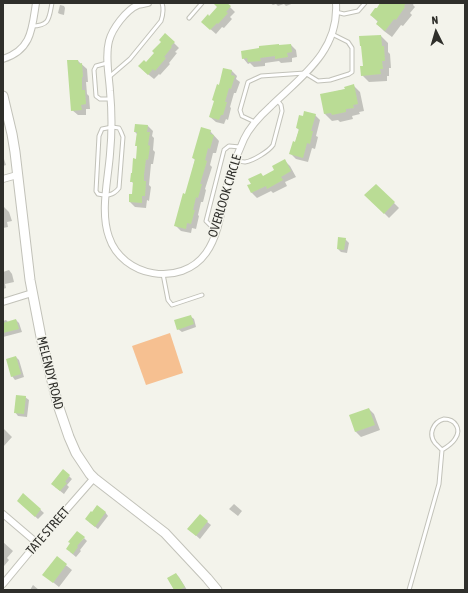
<!DOCTYPE html>
<html>
<head>
<meta charset="utf-8">
<style>
  body { margin:0 }
  #map { position:relative; width:468px; height:593px; overflow:hidden; background:#f3f3eb; font-family:"Asap Condensed",sans-serif }
  canvas { display:block }
  .frame { position:absolute; inset:0; border:4px solid #2f2f2b; pointer-events:none }
  .north { position:absolute; left:416px; top:12px; width:40px; height:40px; -webkit-text-stroke:3px #f3f3eb; paint-order:stroke; rotate:355deg; font-size:11px; font-weight:700; line-height:16px; text-align:center; color:#2f2f2b }
  .north::after { content:''; display:block; margin:auto; width:14px; height:18px; background:#2f2f2b; clip-path:polygon(50% 0,100% 100%,50% 72%,0 100%) }
</style>
</head>
<body>
<div id="map">
<canvas width="468" height="593"></canvas>
<div class="frame"></div>
<div class="north">N</div>
</div>
<script>
const g = document.querySelector('canvas').getContext('2d');
g.lineJoin = 'round';
function fillPath(path, color) {
  g.fillStyle = color;
  g.fill(path, 'evenodd');
}
function trace(path, color, width, dash) {
  g.strokeStyle = color;
  g.lineWidth = width;
  g.lineCap = dash ? 'butt' : 'round';
  g.setLineDash(dash || []);
  g.stroke(path);
}
function write(font, color, halo, rows, align = 'center') {
  g.font = font + ' "Asap Condensed",sans-serif';
  g.lineWidth = 3;
  g.setLineDash([]);
  g.textBaseline = 'middle';
  g.strokeStyle = halo;
  g.fillStyle = color;
  for (const [text, x, y, turn = 0] of rows) {
    g.save();
    g.translate(x, y);
    g.rotate((+turn || 0) * Math.PI / 180);
    g.textAlign = isNaN(turn) ? turn : align;
    if (halo) g.strokeText(text, 0, 0);
    g.fillText(text, 0, 0);
    g.restore();
  }
}
fillPath(new Path2D(`
  M170 333 183 373 146 385 132 346Z`), '#f6c091');
fillPath(new Path2D(`
  M218 3H226L235 12 230 17 232 19 224 28 222 27 216 34 208 27 209 17 218 7Z
  M270 3H294L286 6 284 4 278 6 276 4 273 5Z
  M382 3H414L413 5 415 7 410 13 412 15 403 26 401 25 392 37 384 31 377 24 378 22 371 15 377 10Z
  M60 5 64 6 65 8 64 15 60 14 58 13Z
  M381 36 388 43V52L390 54 391 68H389V76H387V81L369 82 362 75 364 66Z
  M162 42 174 43 179 48 175 52 177 53 169 63 170 64 160 75 159 74 154 79 144 71 146 63 155 53Z
  M291 45 296 50 297 57 292 58V62L281 63 279 61 265 63V66L254 67 250 63 248 64 243 58 280 46Z
  M78 61 87 69 88 82H86L87 94 89 96 90 109H86V115H78L72 110Z
  M224 69 232 71 237 76 236 79 240 82 236 93H234L230 107 231 108 228 120 226 119 224 124 216 122 210 117Z
  M353 85 360 92 364 111 359 112 360 114 352 116 353 119 340 122 338 120 332 121 325 114 321 95 346 89Z
  M315 115 320 120 316 136 318 137 315 149 312 148 308 162 296 159 291 154 295 143 299 130 297 128 303 117Z
  M148 126 153 131 152 136 154 138 153 150 155 152 153 164H151L149 185 151 187 149 201 147 200 146 208 135 207 130 202 133 195 134 184 131 181 137 160 138 148 136 145 137 134 135 132Z
  M210 131 219 141 216 153H213L210 165 212 167 205 189 206 190 203 202H201L198 215 199 216 196 229 192 228 191 233 181 231 176 226 186 195 195 160 193 158Z
  M3 156 6 165 3 166Z
  M285 161 290 166 296 177 285 182 287 186 273 193 271 191 257 198 252 193 248 186 275 170Z
  M376 185 399 208 389 218 366 195Z
  M3 207H4L9 212 12 221 7 222 8 227 3 228Z
  M345 239 349 243 347 253 341 252 338 249Z
  M9 270 12 274 14 282 5 284 6 288 3 289V272Z
  M190 316 194 319 196 327 182 332 178 329Z
  M6 320 8 322 16 320 19 323 22 332 3 337V321Z
  M16 357 19 360 24 377 15 380 12 376Z
  M25 397 29 400 27 417 18 416 15 412Z
  M369 409 374 414 380 430 361 437 356 432 351 416Z
  M3 428 12 437 3 447Z
  M69 476 72 479 67 485 69 487 64 494 55 487Z
  M24 495 44 513 38 519 21 504Z
  M234 504 242 511 238 516 229 509Z
  M105 512 108 516 98 529 89 522Z
  M200 516 211 525 200 539 192 532Z
  M84 538 87 541 80 550 81 551 76 557 70 552Z
  M3 542 13 551 7 558 9 560 4 566 3 565Z
  M57 558 72 570 59 587 44 575Z
  M176 574 179 577 187 590H176Z
  M33 585 39 590H30Z`), '#0003');
fillPath(new Path2D(`
  M213 3H227L231 6 226 12 228 13 218 24 217 23 210 30 201 22 208 14 209 16 217 7Z
  M380 3H406L404 6 405 7 396 20 394 19 385 31 376 24 378 21 370 15 375 8H377Z
  M165 33 175 42 171 46 172 47 164 57 166 58 155 71 153 69 148 75 138 66 144 60 146 62 154 53 152 51 161 42 159 40Z
  M381 35 382 46H384L385 61H382L383 69H380L381 74 361 76 360 66H363L361 46H360L359 36Z
  M279 44V45L291 44 292 52 287 53 288 57 275 59V56L260 58 261 61 248 62 247 58 242 59 241 51 259 48V46Z
  M67 60H78L79 64 82 63 83 77H82V90H85L86 104 81 105 82 110 71 111Z
  M223 68 232 70 231 75 235 76 231 89 229 88 225 102H227L223 115H221L219 120 209 117 214 101 212 100 217 84 219 85Z
  M354 84 358 104 353 105 354 108 346 109V112L332 115 331 113 324 114 320 94 345 89 344 87Z
  M304 111 316 114 311 131H313L310 144 307 143 303 158 289 154 293 141 295 142 299 129 296 128 299 115 303 116Z
  M135 124 148 125 147 132H150L148 145 150 146 148 160 146 159 144 175V181H146L145 196H142V203L129 202V194H132L133 182H130L131 173H132L133 158 136 159 137 146H135L137 132H134Z
  M201 127 211 130 210 134 214 135 210 149 208 148 205 160 207 161 200 184H202L198 198 196 197 193 210H195L191 224 187 223 186 229 174 226 183 193 185 194 195 159 192 158Z
  M285 159 291 171 281 177 283 180 267 189 266 186 251 193 247 185 251 184 248 179 261 173 263 176 274 170 272 166Z
  M376 184 395 202 384 214 364 195Z
  M338 237 346 238 344 250 337 249Z
  M191 315 194 324 177 330 174 320Z
  M16 319 19 329 3 333V323Z
  M16 356 21 374 11 377 6 359Z
  M16 395 26 396 24 414 14 413Z
  M369 408 375 425 355 432 349 415Z
  M63 469 70 475 65 482 67 483 60 491 51 484Z
  M23 493 41 509 35 517 17 501Z
  M97 505 106 512 95 527 85 519 91 511 92 512Z
  M200 514 208 521 196 536 187 529Z
  M77 531 85 537 77 546 78 547 73 554 66 549 70 543 68 542Z
  M57 556 67 564 53 583 42 575Z
  M176 573 185 587 179 590H174L167 578Z`), '#badc95');
const lane = new Path2D(`
  M336 12 344 14 358 11 365 3
  M189 18 202 3
  M32 26C50 26 49 18 52 3
  M107 63 96 66 94 70 96 96 100 99H111
  M109 77 130 59 161 21C163 15 164 9 162 3
  M255 122 242 116 240 110 248 82 261 76 305 73 318 81 330 80 349 74 352 72V48L348 42 332 34
  M112 127 119 128 121 132 123 137 119 188C113 196 106 196 98 194L96 191 99 136 102 129Z
  M235 160C238 161 241 162 245 162 253 161 269 151 273 145L282 111 281 105 277 100
  M217 229 212 227 206 221 224 150 229 146 240 147
  M163 274 168 300 172 305 202 295
  M444 419C455 419 462 429 455 439 452 444 447 447 442 450 440 448 437 445 435 443 428 434 433 422 444 419Z
  M409 590 439 484 442 450`);
const street = new Path2D(`
  M148 3C145 4 141 4 138 5 126 10 112 29 109 41 105 57 109 75 110 91 112 112 112 133 110 154 108 180 100 212 109 237 122 277 181 288 206 253 218 236 221 213 225 193 230 174 236 157 244 139 250 126 260 116 271 106 302 76 339 51 336 3
  M3 59C32 50 32 28 36 3
  M3 179 17 175
  M3 302 32 293
  M3 514 37 543
  M3 584 37 543 94 478`);
const secondary = new Path2D(`
  M3 96 12 134 15 152 30 280 41 337 58 405 69 437 76 453 90 474 94 478 165 533 207 578 217 590`);
trace(lane, '#c2c2b9', 5);
trace(street, '#c2c2b9', 8);
trace(secondary, '#c2c2b9', 11);
trace(lane, '#fff', 3);
trace(street, '#fff', 6);
trace(secondary, '#fff', 9);
write('13px', '#2f2f2b', '#f3f3eb', [
  ["OVERLOOK CIRCLE",225,196,-73],
  ["MELENDY ROAD",50,373,76],
  ["TATE STREET",48,531,-49]
]);
</script>
</body>
</html>
